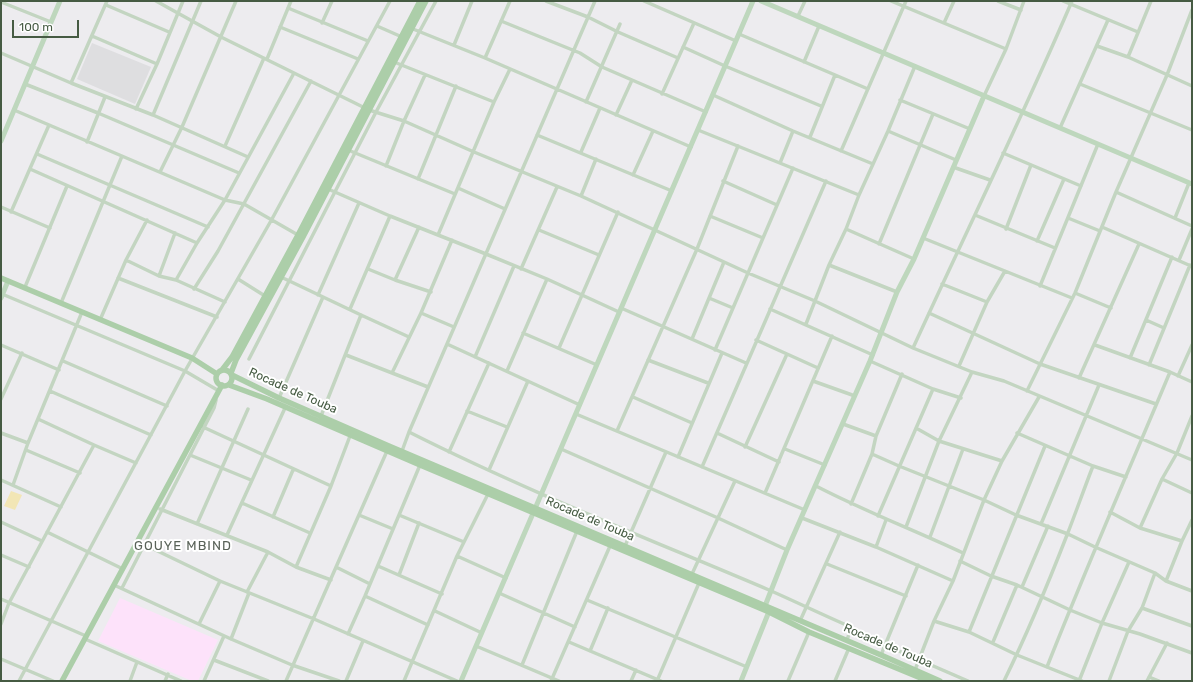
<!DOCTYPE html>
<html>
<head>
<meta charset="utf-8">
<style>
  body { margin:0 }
  #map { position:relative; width:1193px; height:682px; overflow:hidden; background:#edecef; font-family:Rubik,sans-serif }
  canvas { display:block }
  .frame { position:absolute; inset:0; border:2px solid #465b43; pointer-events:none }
  .scale { position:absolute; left:12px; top:20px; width:67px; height:18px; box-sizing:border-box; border:2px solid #465b43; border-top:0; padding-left:5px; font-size:12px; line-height:14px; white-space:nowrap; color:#465b43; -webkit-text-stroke:3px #fff; paint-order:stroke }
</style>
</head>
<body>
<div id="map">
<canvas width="1193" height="682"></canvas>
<div class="frame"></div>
<div class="scale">100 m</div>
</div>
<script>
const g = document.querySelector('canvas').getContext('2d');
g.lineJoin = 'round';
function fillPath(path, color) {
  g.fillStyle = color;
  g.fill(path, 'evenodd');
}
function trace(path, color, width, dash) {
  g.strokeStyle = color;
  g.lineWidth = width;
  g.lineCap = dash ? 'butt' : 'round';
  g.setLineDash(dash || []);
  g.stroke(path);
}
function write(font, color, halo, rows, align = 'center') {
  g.font = font + ' Rubik,sans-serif';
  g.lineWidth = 4;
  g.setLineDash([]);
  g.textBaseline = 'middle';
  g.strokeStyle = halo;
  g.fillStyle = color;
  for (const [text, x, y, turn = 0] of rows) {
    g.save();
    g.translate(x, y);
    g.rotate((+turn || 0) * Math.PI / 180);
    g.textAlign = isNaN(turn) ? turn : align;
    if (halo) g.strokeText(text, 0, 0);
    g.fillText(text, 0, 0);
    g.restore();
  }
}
fillPath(new Path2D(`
  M120 598 218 640 198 681H192L98 641Z`), '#fde2fa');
fillPath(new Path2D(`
  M92 43 151 67 135 104 77 79Z`), '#dedee0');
fillPath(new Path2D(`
  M11 491 22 495 15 510 4 506Z`), '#f2e6b5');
trace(new Path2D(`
  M156 1 221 37 365 108
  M546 1 588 17 618 32 678 58
  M644 1 736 41
  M891 1 1006 49
  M998 1 1021 10
  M1063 1 1138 32
  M1 2 51 22
  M106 5 169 32
  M288 8 368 41
  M798 16 805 1
  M501 21 580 53 602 67 706 112
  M322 23 332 1
  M944 23 954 1
  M377 26 402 37
  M280 27 358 59
  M413 29 485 58 691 147
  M739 34 868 89
  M92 36 157 64
  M454 45 472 1
  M1097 46 1128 57 1192 86
  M683 47 725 66 821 106
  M1 53 71 83 153 115 248 157
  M1128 57 1151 1
  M485 58 510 1
  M267 59 291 1
  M394 62 494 102
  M804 62 819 26
  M71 83 107 1
  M25 84 98 113 239 173
  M1080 84 1192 130
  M662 94 694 23
  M713 95 793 131 873 164
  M984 96 1006 49 1024 1
  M900 100 970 129
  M586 102 620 24
  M136 109 157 64 183 1
  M14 110 225 200 244 204 298 235
  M369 110 404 121 474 152 581 196 748 273 815 301 913 348 972 372 1004 381 1192 460
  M153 115 201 1
  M616 115 632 80
  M1060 128 1108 20
  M698 130 859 195
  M888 131 956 160
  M537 135 672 191
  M810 137 835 75
  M87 142 105 97
  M225 146 264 58
  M348 150 455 194
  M841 151 906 1
  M581 152 600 108
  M1003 153 1081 186
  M37 154 208 227
  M780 163 793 131
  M386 166 404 121 425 75
  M953 167 990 180
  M30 169 197 243
  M160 172 182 127 236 1
  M633 175 653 131
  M418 179 456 86
  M723 181 777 205
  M458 188 505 209
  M328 189 390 216 486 254 547 279 619 312
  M1116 192 1192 226
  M581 196 596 159
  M1 207 50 228
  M11 212 49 125
  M975 215 1055 248
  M710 216 763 238
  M1068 218 1100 231
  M1175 218 1189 183
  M1102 227 1191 266
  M846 229 914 259
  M1006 229 1031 165
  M539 230 599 255
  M438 235 494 102 510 69
  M923 238 1072 298
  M1037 241 1064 179
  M879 244 933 114
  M126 260 159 276 176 280 225 302
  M1179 260 1192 229
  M829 265 897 292
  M368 269 395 280 431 292
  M521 269 557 187
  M159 276 175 233
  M281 277 361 315 409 337
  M118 278 217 317
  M238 279 265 296
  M176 280 197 243 225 200 294 73
  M395 280 419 227
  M942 284 987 302
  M1040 286 1098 144
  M25 287 67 186
  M194 289 218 251 311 81
  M1075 293 1111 308
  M2 294 185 371 219 391
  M318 295 359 203
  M709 298 733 308
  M61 303 122 156
  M621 308 746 363
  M350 309 390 216
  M770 309 873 355
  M421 313 454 327
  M929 313 1040 364 1156 404
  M100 320 126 260 147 220
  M1146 320 1164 328
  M806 324 829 265 846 229 859 195 888 131 915 66
  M523 333 597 365
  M692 339 724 262
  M756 340 818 368
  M447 344 580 405
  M1 345 59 370
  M1095 345 1170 372 1192 382
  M559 348 618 212
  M913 348C966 232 1022 118 1072 1
  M715 350 793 168
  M346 355 428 387
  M475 357 514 266
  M1130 358 1172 257
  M249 359 376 112 436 1
  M648 360 708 383
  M63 361 167 406
  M870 361 933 389 961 398
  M1149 365 1190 265
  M959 366 987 302 1005 271
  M507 371 547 279
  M392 373 421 313 452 240
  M1178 376 1192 345
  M1079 378 1139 244
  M813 381 855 396
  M50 391 151 435
  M1027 391 1075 293 1116 192 1167 75 1192 10
  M633 397 692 423
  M279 398 323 297
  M1 399 22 353
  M467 411 507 427
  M576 414 805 510
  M321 416 361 315
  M38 419 94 445 136 463
  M843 424 876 436
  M203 427 331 486
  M916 428 939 441 1002 461
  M617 431 697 249 738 146
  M409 432C526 491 649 539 769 590 794 601 819 613 844 624L851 628 847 640
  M1 433 28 443
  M717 433 779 462
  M1017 433 1093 466 1126 477
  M745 447 787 354
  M561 449 718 518 787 550
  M785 449 825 465
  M26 450 80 473
  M402 451 409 432 595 1
  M449 452 489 363
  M872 454 899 466 984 500 1016 515 1068 534 1095 547 1155 573 1166 581 1192 591
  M190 455 251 480
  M678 457 722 353
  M702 467 826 181
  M489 470 528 381
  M1162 479 1192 493
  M1 480 61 507
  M13 485 28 443 82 312
  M816 486C864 511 914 530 963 553
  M765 493 832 336
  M242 503 310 533
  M851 504 872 454 876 436 902 374
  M160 509 268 552 296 567 331 580
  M1110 512 1140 528 1182 541
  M359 515 393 529
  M399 515 464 542
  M878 516 933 389
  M273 517 293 470
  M802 518 876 547 953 581
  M1 522 42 541
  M197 524 248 409
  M1041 524 1099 385
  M906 527 939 441 972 372
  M1140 528 1162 479 1177 453 1192 416
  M47 532 123 569
  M227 535 285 408
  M930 537 963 449
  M143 544 220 581 314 619 457 681
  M625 546 666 452
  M876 547 886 520
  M1 555 29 567
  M457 556 506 578
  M960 561 991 576 1017 585 1070 610 1102 623 1140 634 1192 653
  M827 564 906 596
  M378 566 442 594
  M296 567 331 486 350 436
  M336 567 370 584
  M692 574 735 481
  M399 575 419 523
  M1166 581 1182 541 1192 520
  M114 585 231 639 292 665 339 681
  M1022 587 1048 526
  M122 588 214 408 216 400
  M247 592 268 552
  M499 593 575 627
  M365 596 428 625
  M1 599 86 636
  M587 600 747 667
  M1142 608 1192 626
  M435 611 482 633
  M800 621 840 532
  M934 621 969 632 1017 655 1082 681
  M1 624 9 603 94 445
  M199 624 220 581
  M851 628 885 645 968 681
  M969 632 1045 446
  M348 634 365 596 420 465
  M85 639 181 681
  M231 639 249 593
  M569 642 661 681
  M993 642 1017 585
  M476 646 559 681
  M590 651 608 608
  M881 655 918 565
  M1 659 53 681
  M214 660 268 681
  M522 665 577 531
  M1047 667C1086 568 1129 470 1170 372
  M915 670 934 621 953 581 984 500 1002 461 1039 397
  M1149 677 1159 681
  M19 681 185 371 272 219 390 1
  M130 681 137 662
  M165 681 168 674
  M204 681 224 636
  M286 681 387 451
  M346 681 363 641
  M404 681 457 556 489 492
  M551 681 610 546
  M631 681 636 670
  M657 681 699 583
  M788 681 809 632
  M835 681 849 648
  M1004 681C1027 634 1048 584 1067 535 1076 512 1084 489 1093 466
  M1079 681 1102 623 1129 562
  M1109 681 1128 631 1142 608 1155 573
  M1147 681 1167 643`), '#c3d5c1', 3.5);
trace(new Path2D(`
  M761 1 1192 184
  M1 141 60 1
  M1 298 8 281
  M765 606 787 550 870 361 897 292 914 259 984 96
  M461 681 753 1
  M741 681 770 609`), '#bed7bd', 5);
trace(new Path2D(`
  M1 278 192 358 217 374
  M216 378a8 8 0 1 1 16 0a8 8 0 1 1-16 0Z
  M222 370 232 357 298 235 420 1
  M231 373 236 360 303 237 426 1
  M232 375 279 398 389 446 881 655 940 681
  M229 385 267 399 420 465 769 612 809 632 928 681
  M62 681 222 385`), '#accea9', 5.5);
write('12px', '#465b43', '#fff', [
  ["Rocade de Touba",293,391,24],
  ["Rocade de Touba",590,519,23],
  ["Rocade de Touba",888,646,23]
]);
g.letterSpacing = '1px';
write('13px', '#596258', '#fff', [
  ["GOUYE MBIND",183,546]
]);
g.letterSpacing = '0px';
</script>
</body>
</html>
